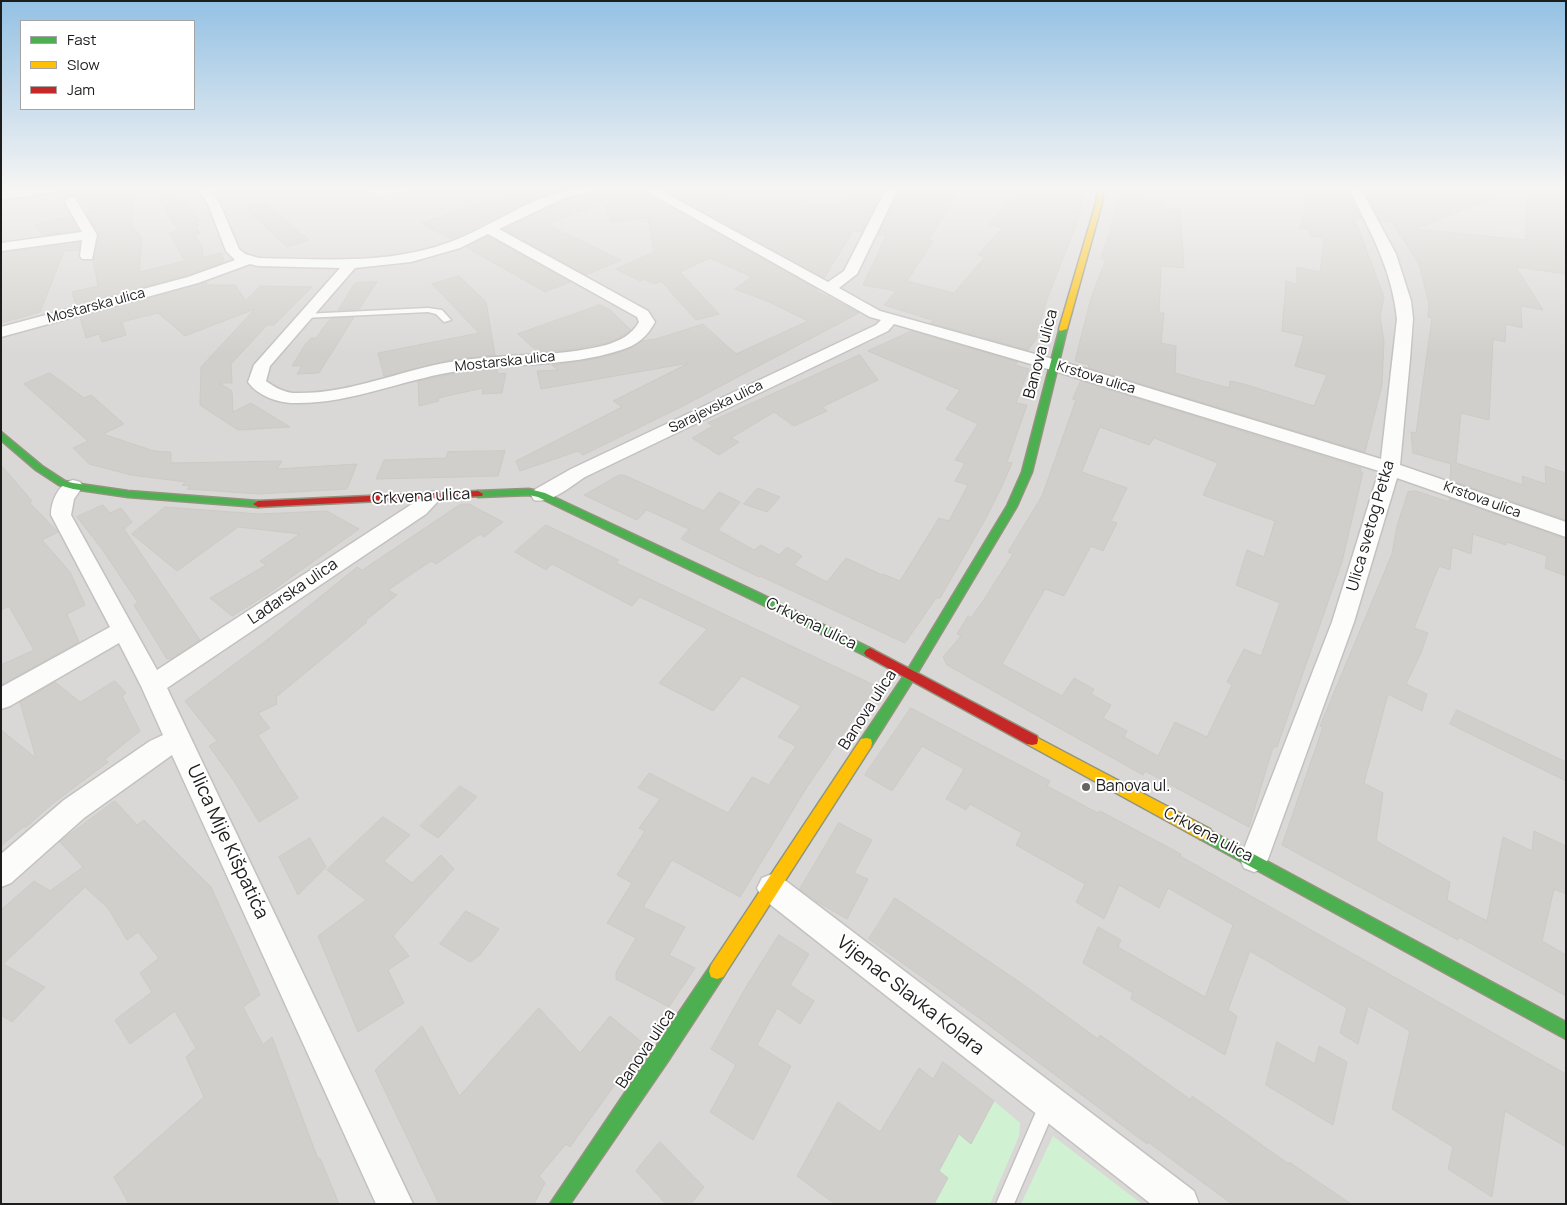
<!DOCTYPE html>
<html>
<head>
<meta charset="utf-8">
<style>
  body { margin:0 }
  #map { position:relative; width:1567px; height:1205px; overflow:hidden; background:#ebe9e4; font-family:Manrope,sans-serif }
  canvas { display:block }
  .frame { position:absolute; inset:0; border:2px solid #1c1c1c; pointer-events:none }
  .legend { position:absolute; left:20px; top:20px; width:175px; height:90px; box-sizing:border-box; background:#fff; border:1px solid #a4a4a4; margin:0; padding:6px 9px; list-style:none; font-size:15px; color:#1c1c1c }
  .legend li { display:flex; align-items:center; gap:10px; height:25px }
  .legend b { width:25px; border:1px solid #a4a4a4 }
</style>
</head>
<body>
<div id="map">
<canvas width="1567" height="1205"></canvas>
<div class="frame"></div>
<ul class="legend">
<li><b style="height:6px;background:#4caf50"></b>Fast</li>
<li><b style="height:6px;background:#ffc107"></b>Slow</li>
<li><b style="height:6px;background:#c62828"></b>Jam</li>
</ul>
</div>
<script>
const g = document.querySelector('canvas').getContext('2d');
g.lineJoin = 'round';
function fillPath(path, color) {
  g.fillStyle = color;
  g.fill(path, 'evenodd');
}
function trace(path, color, width, dash) {
  g.strokeStyle = color;
  g.lineWidth = width;
  g.lineCap = dash ? 'butt' : 'round';
  g.setLineDash(dash || []);
  g.stroke(path);
}
function write(font, color, halo, rows, align = 'center') {
  g.font = font + ' Manrope,sans-serif';
  g.lineWidth = 4;
  g.setLineDash([]);
  g.textBaseline = 'middle';
  g.strokeStyle = halo;
  g.fillStyle = color;
  for (const [text, x, y, turn = 0] of rows) {
    g.save();
    g.translate(x, y);
    g.rotate((+turn || 0) * Math.PI / 180);
    g.textAlign = isNaN(turn) ? turn : align;
    if (halo) g.strokeText(text, 0, 0);
    g.fillText(text, 0, 0);
    g.restore();
  }
}
fillPath(new Path2D(`
  M1 187H1566V1204H1Z`), '#dad8d6');
fillPath(new Path2D(`
  M358 187H420L380 197Z`), '#f5f5de');
fillPath(new Path2D(`
  M994 1101 1020 1123 1019 1136 990 1204H934L948 1178 939 1171 959 1134Z
  M1053 1136 1142 1204H1021Z`), '#d1f2d2');
fillPath(new Path2D(`
  M1502 203 1516 205 1527 212 1508 225 1532 230 1534 234 1465 224 1422 215 1423 204 1475 214Z`), '#dbdad8');
const building = new Path2D(`
  M86 187H136L131 225 142 238 139 272 185 261 169 233 178 231 153 187H170L189 204 200 221 197 222 199 225 196 226 200 234 195 235 202 248 203 257 222 253 224 262 187 275 76 305 72 292 98 286 93 260 99 234 86 212 90 211 79 197 89 194Z
  M497 187H575L537 198 451 239 421 223 509 194Z
  M596 187H637L817 289 816 291 859 313 681 407 583 455 578 451 520 471 516 461 622 407 613 401 689 363 541 389 537 371 558 370 552 365 601 358 627 350 642 341 656 339 703 324 736 354 808 321 767 301 735 289 752 277 710 258 680 272 719 314 696 320 661 281 654 284 644 279 640 281 616 269 654 252 648 218 611 222 603 203 546 224 621 260 586 275 503 229 563 201 593 192Z
  M658 187 691 188 710 187 738 202 742 196 837 206 846 195H849L854 187H885L862 232 853 231 824 278Z
  M901 187H961L928 240 933 241 907 281 954 293 985 257 978 255 1003 227 989 225 1019 187H1084L1079 217 1046 302 1036 339 1028 350 930 323 935 321 884 305 896 291 863 285 886 236 878 235Z
  M1304 187H1346L1361 218 1354 217 1384 297 1380 316 1384 341 1382 385 1365 452 1088 368 1089 365 1075 361 1091 298 1106 259H1101L1122 191 1145 193V197L1162 199V207L1180 209 1184 268 1161 266 1159 313H1164L1161 343 1176 346 1175 373 1229 388 1230 381 1244 384 1314 406 1327 375 1295 366 1304 336 1282 331 1286 281 1297 284V267L1320 272 1324 238 1310 236 1309 230 1299 228 1307 209 1301 190H1305Z
  M1362 187H1521L1415 229 1526 240V187H1566V274L1516 267 1543 310 1521 306 1522 328 1506 324 1505 342 1493 339 1489 420 1461 413 1456 463 1523 485 1522 476 1546 484 1545 466 1566 473V520L1450 480 1451 464 1413 453 1411 432 1416 433 1432 318 1428 317 1429 303 1419 264 1392 222 1380 220Z
  M265 203 309 240 287 247 245 208Z
  M71 216 79 231 43 235 35 225Z
  M488 236 570 282 545 292 466 247Z
  M80 242 79 250 64 251 40 312 1 323V253Z
  M459 276 486 302 495 355 450 360 384 376 378 353 479 333 432 284Z
  M206 282 207 285H235L246 301 260 286 312 287 274 325H267L231 364 232 383H219L232 391 233 412 251 403 290 427 238 430 200 405 201 367 255 309 185 336 158 313 122 322 126 335 102 342 99 334 86 338 80 317Z
  M377 282 359 309 338 310 355 283Z
  M600 305 610 310 631 330 619 338 606 343 567 350 538 352 518 334Z
  M354 317 319 373 297 374 302 366H292L305 345 311 338H316L330 319Z
  M912 331 1018 362 1015 365 1029 369 1016 403 1027 405 1007 462 1012 463 1003 484 986 518 940 598H936L905 643 760 576 759 577 681 539 689 529 647 510 637 520 584 495 619 475H624L704 511 719 492 740 502 718 530 754 550 761 545 779 555 787 547 802 556 794 565 827 582 846 558 882 575 883 574 900 581 939 518 949 521 968 485 955 481 965 463 955 460 978 424 946 409 960 390 868 351Z
  M860 355 878 380 822 407 827 411 794 426 774 412 731 438 739 442 719 455 692 438 713 426 708 423Z
  M497 369 498 374 506 373 502 393 482 394 483 388 438 398 439 401 419 406 418 381 452 374Z
  M50 373 84 398 91 395 124 424 103 434 154 451 171 452V463L282 461 277 469 357 464 347 489 259 494 187 489 190 486 182 485 186 482 131 475 89 464 73 448 88 441 24 384Z
  M1081 381 1361 468 1360 472H1363L1342 562 1277 747H1273L1249 827 1145 771 1143 775 947 665 943 657 961 636 957 634 968 616 971 618 985 598 1013 554 1008 552 1042 496 1076 400 1073 399ZM1100 427 1149 445 1154 438 1218 463 1203 495 1275 521 1264 557 1247 550 1236 585 1280 603 1261 656 1244 649 1227 682 1232 685 1207 737 1175 722 1158 756 1124 737 1127 731 1103 718 1111 705 1091 694 1094 689 1074 678 1062 696 1002 664 1045 589 1064 596 1091 546 1103 551 1117 523 1111 521 1127 488 1082 472Z
  M505 451 498 476 376 479 384 460 446 458 448 452Z
  M1 465 32 501 29 502 58 532 42 540 70 572 85 605 67 614 79 642 1 685V665L34 650 9 606 1 610Z
  M758 488 780 497 767 512 744 504Z
  M1416 491 1449 502 1450 498 1566 539V576L1545 568 1547 556 1507 542 1506 545 1473 534 1471 554 1452 547 1450 570 1439 566 1414 628 1428 633 1421 653 1406 684 1427 694 1422 711 1388 694 1364 783 1383 793 1376 841 1450 882 1447 900 1487 921 1503 837 1532 851 1534 831 1566 846V894L1554 889 1542 941 1566 955V996L1459 937 1458 940 1282 845 1323 727 1320 726 1392 554 1397 526 1408 492Z
  M461 504H469L503 522 484 537 480 534 436 564 431 561 388 590 397 595 365 621 367 622 276 697 277 704 258 713 270 728 258 735 298 798 259 822 234 781 209 746 217 741 185 701 267 640 357 567 362 570Z
  M103 505 110 513 121 508 132 522 124 529 200 640 171 659H167L134 605 138 603 102 549 77 517Z
  M165 507 259 514 327 511 359 529 266 595 232 616 210 598 266 565 260 561 300 534 238 527 177 571 132 534Z
  M546 525 619 560 616 563 876 686 807 787 740 897 672 860 643 907 685 927 669 955 695 968 669 1007 616 979V972L636 938 607 923 632 883 617 875 645 831 639 828 660 799 638 788 649 773 728 813 752 777 769 785 796 746 778 737 801 706 742 676 713 711 659 683 707 629 640 597 632 606 552 564 546 570 515 552Z
  M115 681 126 693 122 696 140 731 105 759 108 762 52 804 26 827H23L1 846V730L36 758 20 702 55 682 80 702Z
  M911 708 1050 781 1047 786 1098 813 1100 811 1181 854 1180 856 1566 1074V1147L1505 1111 1492 1197 1448 1169 1453 1147 1392 1109 1410 1031 1368 1006 1358 1044 1340 1033 1347 1008 1250 951 1228 1010 1237 1016 1225 1055 1131 999 1133 993 1083 963 1098 927 1121 940 1118 947 1205 997 1233 925 1168 888 1159 908 1119 885 1104 919 1076 902 1085 884 1016 845 1022 833 970 804 966 810 946 799 964 769 922 746 892 791 865 775Z
  M1457 710 1566 762V781L1450 724Z
  M460 786 477 797 438 838 420 826Z
  M115 801 137 825 144 820 211 887 260 995 243 1007 263 1045 272 1037 318 1159 320 1158 339 1204H129L114 1177 204 1097 186 1057 196 1048 175 1011 130 1044 115 1020 152 992 140 973 159 958 138 932 127 940 108 908 85 887 3 964 45 987 12 1022 1 1015V910L34 881 50 891 83 867 60 842Z
  M383 817 410 835 384 861 412 883 441 855 454 869 393 936 409 956 388 970 404 1003 358 1032 318 936 366 900 327 870Z
  M839 823 872 840 854 873 868 879 847 919 816 901 800 889Z
  M310 838 326 867 298 895 279 857Z
  M895 898 1021 983 1098 1039 1100 1035 1191 1100 1192 1096 1289 1164V1162L1351 1204H1232L1148 1142 1147 1144 982 1020 869 939Z
  M466 911 499 929 480 955 470 962 440 944Z
  M779 935 809 954 790 985 814 1001 800 1024 777 1008 757 1045 791 1066 753 1140 710 1112 736 1065 711 1049 746 987Z
  M539 1008 580 1053 610 1016 644 1044 570 1147 566 1144 539 1176 545 1183 534 1204H439L375 1070 422 1026 459 1096Z
  M1277 1042 1315 1064 1319 1046 1347 1062 1333 1125 1266 1085Z
  M943 1062 994 1101 971 1144 959 1134 939 1171 948 1178 934 1204H835L797 1176 838 1102 880 1132 919 1068 933 1079Z
  M660 1142 704 1187 691 1204H666L636 1171Z`);
fillPath(building, '#d1cfcb');
trace(building, '#cecac6', 1);
const lane = new Path2D(`
  M428 308 442 310 451 320 444 322 436 314 428 312 304 318 300 316 304 314Z
  M1048 1095 1054 1098 1057 1104 1014 1204H996L1042 1098Z`);
const street = new Path2D(`
  M36 187H64L58 191 1 200V192Z
  M196 187H208L220 204 239 249 245 254 259 258C322 259 389 265 450 242 498 224 542 187 594 187L592 190 562 199 499 229 648 311 655 322C647 337 637 345 621 350 567 368 508 362 452 372 399 381 349 404 295 403 278 403 258 396 248 382L254 365 340 268 258 266 250 264 198 283 1 337V327L188 277 235 260 226 251 208 204ZM488 234 637 317 639 322C632 335 619 341 606 345 555 358 502 353 450 362 398 371 347 395 293 393 283 392 274 387 266 381L270 366 355 268 411 262 460 248Z
  M639 187H654L828 282 844 271 887 187H899L857 274 839 288 880 311 1060 361 1381 459 1397 319C1392 269 1370 231 1348 187H1360L1396 254 1411 301 1413 319 1410 359 1400 465 1566 522V537L1397 478 1354 622 1268 859 1264 868 1254 872 1244 868 1240 859 1332 622 1379 471 1048 369 894 324 888 331 585 477C571 486 551 504 534 500L531 495 534 490 571 469 876 325 881 320 870 317Z
  M70 197 75 198 97 235 92 259H82L80 256 82 240 1 251V243L82 232 64 201Z
  M73 480 80 482 83 486 74 499 71 515 157 670 412 504C421 496 426 489 439 492L442 497 426 514 167 688 413 1204H376L172 755 84 818 11 883 1 887V854L64 800 150 741 163 735 141 686 119 643 10 706 1 709V687L110 627 51 515C51 501 59 483 73 480Z
  M772 874 782 878 1194 1191 1199 1204H1151L762 898 757 888 762 878Z`);
const fast = new Path2D(`
  M1060 327 1067 329 1032 472 1017 506 915 677 871 747 866 748 861 747 860 743 861 739 907 671 1007 506 1022 472Z
  M1 432 42 466 65 481 73 483 128 491 258 501 263 504 258 507 128 497 73 489 59 485 36 470 1 440Z
  M529 489 545 493 759 593 874 650 876 653 874 656H866L751 599 538 497 529 495 478 497 473 494 478 491Z
  M1205 828 1566 1022V1039L1200 839 1198 834 1200 829Z
  M717 963 723 965 725 971 723 977 668 1061 570 1204H550L711 965Z`);
const slow = new Path2D(`
  M1098 187H1104L1102 203 1067 329 1060 331 1059 329 1096 203Z
  M1032 735 1210 829 1212 834 1210 839 1205 840 1200 839 1027 744 1026 740 1027 736Z
  M866 738 871 739 872 743 871 747 723 977 717 979 711 977 709 971 711 965 861 739Z`);
const jam = new Path2D(`
  M478 491 483 494 482 496 258 507 253 504 258 501Z
  M870 648 1037 736 1038 740 1037 744 1032 745 1027 744 866 656 864 653 866 650Z`);
trace(lane, '#c3c2c0', 3);
trace(street, '#c3c2c0', 3);
trace(fast, '#92947d', 3);
trace(slow, '#92947d', 3);
trace(jam, '#92947d', 3);
fillPath(lane, '#fcfcfb');
fillPath(street, '#fcfcfb');
fillPath(fast, '#4caf50');
fillPath(slow, '#ffc107');
fillPath(jam, '#c62828');
const sky = g.createLinearGradient(0, 0, 0, 355);
sky.addColorStop(0, '#94c1e4');
sky.addColorStop(0.53, '#f6f5f3');
sky.addColorStop(1, '#f6f5f300');
g.fillStyle = sky;
g.fillRect(0, 0, 1567, 355);
for (const [x, y, r, color] of [
  [1086,787,5,"#646462"]
]) {
  const dot = new Path2D();
  dot.arc(x, y, r, 0, 2 * Math.PI);
  g.fillStyle = color;
  g.fill(dot);
  trace(dot, '#fff', 2);
}
write('14px', '#1c1c1c', '#fff', [
  ["Mostarska ulica",96,306,-15],
  ["Mostarska ulica",505,362,-6],
  ["Krstova ulica",1096,378,17],
  ["Sarajevska ulica",716,407,-26],
  ["Krstova ulica",1482,500,20]
]);
write('16px', '#1c1c1c', '#fff', [
  ["Banova ulica",1041,354,-75],
  ["Crkvena ulica",421,497,-3],
  ["Ulica svetog Petka",1371,526,-74],
  ["Lađarska ulica",293,592,-34],
  ["Crkvena ulica",811,624,26],
  ["Banova ulica",868,710,-57],
  ["Crkvena ulica",1208,835,28],
  ["Banova ulica",646,1049,-56]
]);
write('16px', '#1c1c1c', '#fff', [
  ["Banova ul.",1096,787]
], 'left');
write('19px', '#1c1c1c', '#fff', [
  ["Ulica Mije Kišpatića",227,842,65],
  ["Vijenac Slavka Kolara",910,996,38]
]);
</script>
</body>
</html>
